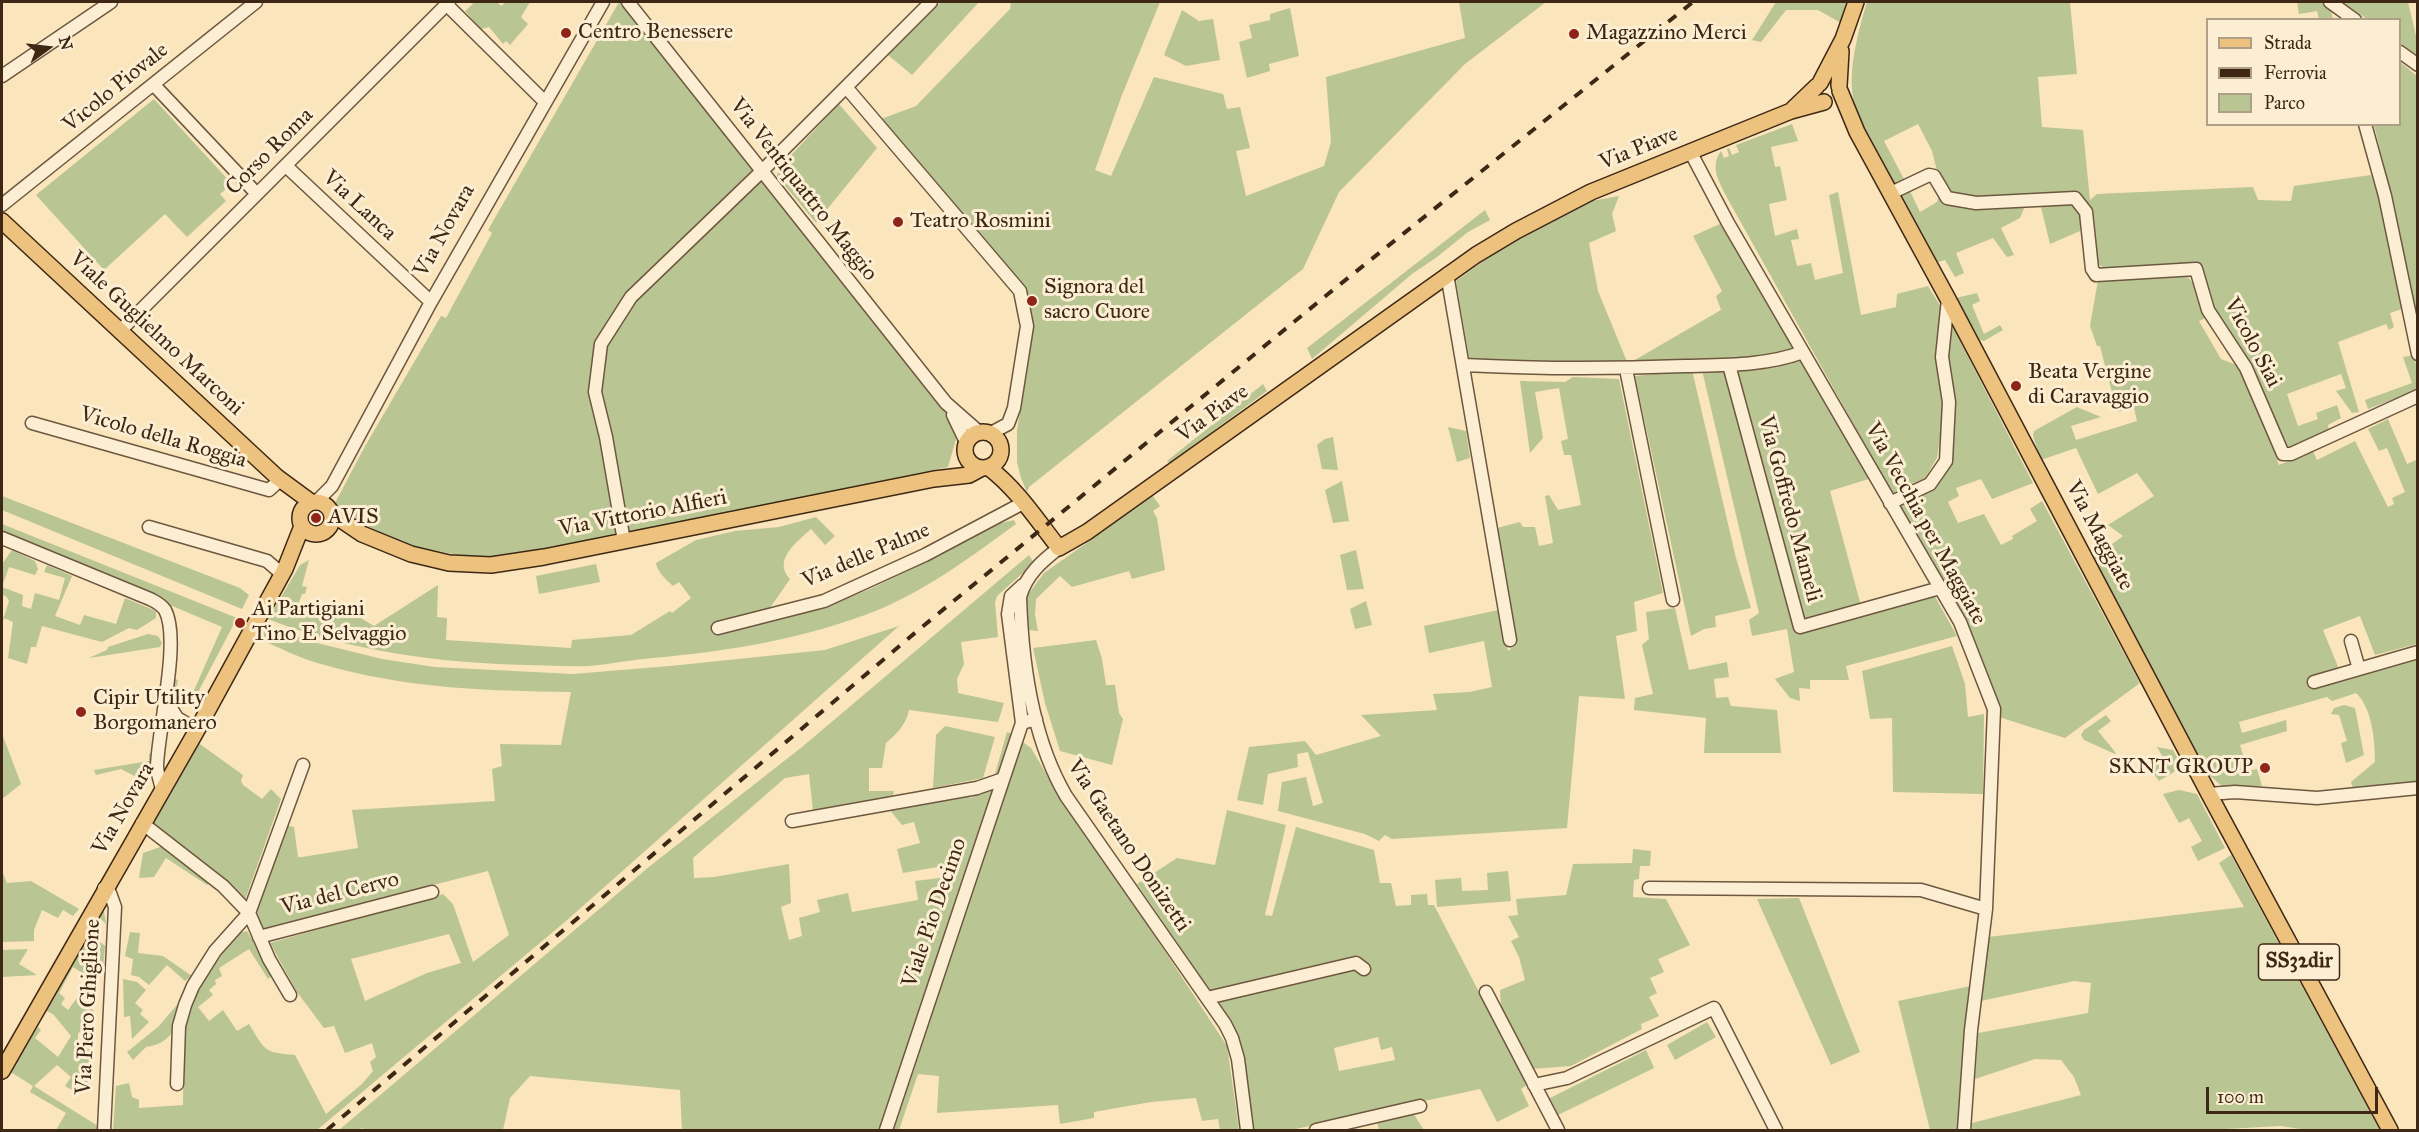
<!DOCTYPE html>
<html>
<head>
<meta charset="utf-8">
<style>
  body { margin:0 }
  #map { position:relative; width:2419px; height:1132px; overflow:hidden; background:#fae5bc; font-family:"IM FELL Great Primer",serif }
  canvas { display:block }
  .frame { position:absolute; inset:0; border:3px solid #3e2815; pointer-events:none }
  .legend { position:absolute; left:2206px; top:18px; width:195px; height:108px; box-sizing:border-box; background:#fceed3; border:2px solid #b09f87; margin:0; padding:8px 10px; list-style:none; font-size:18px; color:#3e2815 }
  .legend li { display:flex; align-items:center; gap:12px; height:30px }
  .legend b { width:30px; border:2px solid #b09f87 }
  .north { position:absolute; left:18px; top:18px; width:60px; height:60px; -webkit-text-stroke:4px #fceed3; paint-order:stroke; rotate:75deg; font-size:16px; font-weight:700; line-height:24px; text-align:center; color:#3e2815 }
  .north::after { content:''; display:block; margin:auto; width:21px; height:27px; background:#3e2815; clip-path:polygon(50% 0,100% 100%,50% 72%,0 100%) }
  .scale { position:absolute; left:2206px; top:1087px; width:172px; height:27px; box-sizing:border-box; border:3px solid #3e2815; border-top:0; padding-left:8px; font-size:18px; line-height:21px; white-space:nowrap; color:#3e2815; -webkit-text-stroke:4px #fceed3; paint-order:stroke }
</style>
</head>
<body>
<div id="map">
<canvas width="2419" height="1132"></canvas>
<div class="frame"></div>
<ul class="legend">
<li><b style="height:8px;background:#edc27e"></b>Strada</li>
<li><b style="height:8px;background:#3e2815"></b>Ferrovia</li>
<li><b style="height:16px;background:#bac594"></b>Parco</li>
</ul>
<div class="north">N</div>
<div class="scale">100 m</div>
</div>
<script>
const g = document.querySelector('canvas').getContext('2d');
g.lineJoin = 'round';
function fillPath(path, color) {
  g.fillStyle = color;
  g.fill(path, 'evenodd');
}
function trace(path, color, width, dash) {
  g.strokeStyle = color;
  g.lineWidth = width;
  g.lineCap = dash ? 'butt' : 'round';
  g.setLineDash(dash || []);
  g.stroke(path);
}
function write(font, color, halo, rows, align = 'center') {
  g.font = font + ' "IM FELL Great Primer",serif';
  g.lineWidth = 6;
  g.setLineDash([]);
  g.textBaseline = 'middle';
  g.strokeStyle = halo;
  g.fillStyle = color;
  for (const [text, x, y, turn = 0] of rows) {
    g.save();
    g.translate(x, y);
    g.rotate((+turn || 0) * Math.PI / 180);
    g.textAlign = isNaN(turn) ? turn : align;
    if (halo) g.strokeText(text, 0, 0);
    g.fillText(text, 0, 0);
    g.restore();
  }
}
fillPath(new Path2D(`
  M470 2H497L501 6 506 2H530L521 17 528 24 510 45 506 41 503 44 489 27 481 29 465 11 473 4Z
  M619 2H628L760 169 755 174 959 429 948 467 631 533H617L543 550 496 557 473 558 403 544 339 512 335 503 364 448 441 316 446 318 492 233 488 230Z
  M941 2H979L912 75 888 55Z
  M1011 2H1160L1122 95 1095 170 1111 176 1154 77 1223 94 1227 109 1240 107 1250 148 1236 151 1246 196 1324 166 1331 142 1326 77 1465 38 1459 2H1546L1465 64 1339 192 1303 269 1029 487 1027 492 1021 478 1017 462V430L1030 353 1025 306 881 119 916 106 1010 9Z
  M1776 2H1850L1841 23 1818 10H1786L1761 42 1752 40Z
  M1867 2H2070L2077 74 2038 77 2042 127 2083 130 2090 200 2097 194 2253 187 2258 200 2291 201 2294 186 2371 175 2379 198 2402 298V309L2390 313 2394 327 2389 330 2386 324 2338 342 2359 412 2352 413 2336 391 2346 388 2341 374 2287 394 2298 426 2318 419 2316 413 2337 405 2341 418 2328 425 2329 432 2288 449 2237 342 2215 312 2197 264 2105 268 2097 264 2080 195 1978 200 1948 195 1938 175 1932 151 1918 124 1884 141 1904 179 1894 184C1881 159 1857 124 1853 97 1848 69 1859 28 1867 2Z
  M2297 2H2320L2330 8 2333 19H2319L2317 11 2299 14Z
  M2342 2H2408L2417 40V55L2400 43V20L2367 19Z
  M1290 8 1299 56 1269 64 1270 71 1247 78 1239 42 1252 38 1249 25 1270 20V14Z
  M1182 10 1199 21 1213 19 1220 60 1186 66 1164 55Z
  M2400 62 2417 76V322L2391 194 2374 125 2400 124Z
  M154 99 232 184 220 194 226 201 187 237 165 214 104 270 36 195Z
  M839 104 877 148 816 223 777 176 779 168Z
  M1792 124 1798 141 1771 147 1775 167 1780 166 1787 200 1769 204 1775 236 1797 229 1799 239 1791 240 1797 266 1811 263 1815 280 1843 273 1829 195 1838 192 1861 315 1896 307 1897 294 1928 286 1941 307 1935 354 1944 413 1937 458 1925 478 1893 495 1725 194C1718 179 1710 166 1721 151L1724 158 1729 156 1727 149 1729 148 1732 155 1739 152 1736 145Z
  M1909 189 1920 212 1937 202 1939 195 2025 206 2020 218 2001 228 2014 255 2007 257 1993 238 1956 253 1964 273 1955 277 1945 260 1938 262 1901 194Z
  M1619 196 1612 214 1616 231 1589 243 1598 291 1628 364 1721 310 1716 296 1722 291 1693 236 1720 224 1799 350 1781 356 1626 367 1470 363 1456 281 1494 253 1580 203Z
  M2040 203H2075L2081 213 2080 231 2050 244Z
  M1485 210 1490 220 1468 232 1437 257 1412 274 1312 359 1307 348Z
  M2183 274C2197 280 2201 304 2206 318L2199 321 2221 359 2239 366 2268 434 2279 465 2313 451 2317 460 2355 441 2388 507 2394 504 2392 498 2405 492 2387 448 2379 451 2368 429 2388 419 2407 464 2416 460 2417 644 2375 655 2360 616 2323 630 2343 679 2417 657V782L2353 788 2351 782 2375 762C2375 740 2372 708 2356 693L2332 701 2327 697 2239 722 2242 733 2286 720 2287 731 2240 745 2248 771 2257 769 2262 786H2222L2209 775 2093 558 2123 536 2108 525 2154 496 2137 473 2098 494 2076 448 2041 460 2033 436 2034 431 2077 407 2101 417 2071 426 2076 440 2137 421 2134 408 2117 412 2100 346H2097L2090 326 2098 280 2145 279Z
  M1977 293 1980 301 1972 305 1984 334 2000 325 2003 330 1984 341 1980 340 1956 298Z
  M1948 318 2033 483 1992 499 1981 479 1956 488 1959 496 1948 502 1958 523 1984 514 2001 545 2013 539 2012 536 2037 521 2030 509 2042 501 2140 683 2065 738 1999 717 1897 504 1950 464 1946 357Z
  M2414 355 2417 370V390L2368 409 2365 400 2412 383 2403 357Z
  M1802 360 1872 478 1830 491 1861 606 1929 586 1957 636 1846 666 1849 680H1810V689L1799 688 1800 701 1790 698 1775 679 1794 672 1787 629 1752 636 1749 620 1759 613 1702 370 1750 368Z
  M1692 370 1736 558 1751 608 1715 616 1716 627 1704 629 1691 636 1635 376Z
  M1573 377 1619 379 1663 593 1634 602 1637 631 1616 636 1625 699 1579 696 1567 828 1392 839 1385 835 1379 841 1365 834 1278 811 1282 782 1306 777 1313 806 1323 803 1308 752 1297 754 1298 767 1268 774 1263 805 1237 800 1249 747 1305 741 1316 755 1381 736 1361 715 1437 710 1433 694 1470 692 1492 687 1484 641 1429 653 1424 626 1498 610 1508 651 1517 643 1497 528 1520 522 1523 527H1535L1539 546 1553 543 1545 496 1549 495 1558 510 1581 505 1571 455H1564L1561 441 1568 439 1559 388 1535 392 1543 438 1530 453 1520 381 1565 382Z
  M1263 384 1267 391 1170 463 1167 461Z
  M1448 427 1466 431 1470 458 1457 462Z
  M1333 437 1338 470 1322 469 1317 445 1325 439Z
  M1342 481 1349 521 1333 523 1325 490Z
  M2 496 240 588 249 595 242 609 2 510Z
  M1153 496 1160 506 1153 511 1157 518 1165 570 1132 579 1129 571 1072 587 1060 576 1036 599 1035 615 1038 631 1029 630 1026 597 1044 573Z
  M816 517 835 536 825 545 811 529C797 542 772 560 790 579L770 608 772 621 824 606 868 590 937 557 997 524 1014 520 1016 524C972 556 928 589 878 610 805 639 730 651 653 658 631 660 610 664 589 666 569 667 547 665 526 665 441 663 347 651 268 619L300 565 309 560 302 586 307 587 305 594H302L298 605 339 619 343 607 374 626 438 585 437 617 447 618 446 640 571 648 572 640 631 635 670 611 672 613 691 598 679 582 673 586C667 580 657 572 656 563L696 540 735 531 779 527Z
  M2 524 237 618 195 698 190 704 182 706 177 703 172 687V678L178 680 176 691C180 697 183 699 191 697L222 627 2 534Z
  M12 550 35 561 38 569 35 575 9 567 2 587 23 595 22 606 31 609 35 593 59 600 65 578 44 572 47 565 72 576 55 616 80 625 84 615 116 624 125 598 156 611V618L137 630 129 628 102 642 42 626 36 647H31L27 664 8 658 13 622 4 618 2 623V617H4L9 601 6 596 2 595V564Z
  M1356 550 1364 589 1347 590 1340 555Z
  M1029 555 1034 563 997 596 995 603 998 637 961 642 964 664 957 679 958 693 1004 703 998 722 909 710C907 723 896 735 886 743L882 768H869V791H894L893 796 813 811 809 774 785 778 693 858 694 878 714 877 789 864 791 903 781 907 789 940 802 936 799 918 820 912 817 900 848 893 852 912 918 900 915 881 956 876 960 863 903 873 897 849 920 843 914 822 902 825 889 809 967 792 970 798 991 788 1007 732C1017 735 1022 742 1031 748L1069 812 1141 915 1227 1046 1239 1130H1220L1218 1119 1202 1121 1196 1098 1151 1102 1094 1112V1118L1060 1124 1058 1105 937 1113 939 1076 918 1074 899 1130H682L680 1090 530 1076 510 1098 503 1130H365L362 1128 359 1130H339L650 866 802 747Z
  M596 564 600 582 539 594 536 576Z
  M1366 601 1372 625 1355 629 1350 609Z
  M1675 608 1689 670 1727 662 1729 677 1714 679 1716 698 1728 697 1731 706 1777 710 1781 753H1704L1706 718 1634 710 1635 698 1653 694 1642 645 1649 639 1646 612Z
  M264 626 317 643 382 659 435 667 573 674 670 666 825 650 899 626 566 921 317 1130H113L116 1086 129 1083 132 1097 139 1100V1108L183 1105 184 1024 194 997 235 934 247 931 273 974 268 979 249 949 219 968 222 976 215 980 216 984 209 990 213 995 198 1007 209 1021 223 1010 237 1031 249 1024C266 1051 262 1052 295 1055L326 1114 362 1084 373 1071 370 1062 376 1057 372 1043 345 1053 334 1026 324 1028 297 992 270 943 443 894 453 904 473 962 509 935 488 871 261 929 252 912 285 825 294 827 298 857H302L358 848 352 810 495 801 492 769 502 766 500 744 561 745 571 692C486 691 403 688 321 664 299 658 278 647 257 638ZM449 934 461 963 427 973 365 1001 351 959Z
  M148 634 158 636 162 643 160 647 89 658 107 650 108 647Z
  M1096 640 1102 659 1106 685H1115L1119 713 1123 719 1112 765 1060 751 1045 703 1033 648Z
  M1952 646 1965 684 1968 717 1984 714 1983 794 1893 792 1892 718 1870 719 1862 671Z
  M2344 705 2355 708 2364 755 2346 763 2341 743 2347 741 2339 715 2331 714 2334 708Z
  M2106 715 2111 721 2098 731 2116 753 2115 754 2084 740 2081 735 2084 730Z
  M945 726 995 737 983 778 933 788 936 735Z
  M2 736H3L21 784 2 799Z
  M197 742 243 775 241 781 243 785 262 799 271 789 281 799 245 900 226 881 150 821Z
  M2157 747 2173 750 2182 767 2159 781 2147 765 2152 762 2154 765 2164 759Z
  M154 752 152 769 146 782 121 769 96 775 94 770 149 761V754Z
  M2179 790 2197 794 2225 848 2198 861 2191 847 2202 841 2189 818 2179 823 2163 794Z
  M1227 810 1286 825 1265 915 1272 916 1296 827 1374 850 1380 883H1391L1396 906 1411 905V895L1427 894 1428 905H1434L1527 1085 1521 1089 1529 1106 1497 1122 1480 1089 1291 1130H1252C1248 1094 1247 1058 1233 1024L1137 884 1177 858 1215 865ZM1378 1037 1381 1050 1392 1047 1395 1060 1339 1071 1334 1048Z
  M163 846 210 883 207 885 166 858 154 877 139 878 143 853Z
  M1633 849 1651 851 1650 866H1640L1639 879 1634 880 1633 897 1666 899 1690 945 1658 959 1664 972 1650 978 1657 993 1649 997 1659 1016 1641 1024 1642 1029 1571 1066 1531 1069 1501 1007 1500 990 1525 980 1519 957 1511 941 1519 937 1508 916 1518 915 1516 899 1566 895 1573 864 1632 863Z
  M2231 855 2380 1130H2306L2281 1126 2206 1130H1971L1972 1123 2081 1095 2074 1077 2061 1060 2035 1059 1975 1079 1978 1033 2088 1013 2091 983 2074 981 1981 1001 1988 937 2244 907 2219 863Z
  M2 871 7 883 31 881 79 909 73 916 63 910 58 918 42 910 34 930V941L2 942Z
  M1508 871 1511 901 1437 907 1435 880 1461 878 1462 891 1488 890 1487 873Z
  M1799 898 1860 1052 1831 1065 1757 899Z
  M99 907 104 912 106 924 100 918 91 934 105 946 103 968 94 967 92 976 87 971 84 974 73 967 59 993 65 998 61 1004 68 1010 77 998 93 1010 95 1016H91L78 1034V1048L90 1049 92 1077 77 1093 65 1086 71 1077 57 1065 34 1086 98 1126 97 1130H56L66 1113 30 1092 33 1086 9 1071 38 1027 41 1030 35 1038 58 1057 71 1036 53 1014 42 1009Z
  M130 932 140 933 138 953 163 956 192 976 185 981 167 965 149 985 139 977 131 975 133 959 125 956Z
  M28 949 19 964 37 975 2 977V950Z
  M123 979 137 982 146 990 135 1003 143 1010 140 1014 149 1022 132 1039 130 1016 124 1017Z
  M193 986C184 1011 177 1044 146 1047L133 1060 127 1052 159 1026Z
  M1971 986 1958 1130H1930L1898 1001Z
  M1707 1022 1716 1037 1675 1060 1667 1045Z
  M1646 1050 1654 1068 1558 1115 1550 1098Z
  M1413 1113 1424 1130H1379L1377 1122Z`), '#bac594');
const minor = new Path2D(`
  M628 2 946 403 979 432
  M2330 2 2355 20
  M446 4 544 101
  M2400 52 2418 65
  M2 76 111 2
  M154 85 257 194
  M846 87 1020 291 1027 326 1014 408 1008 424 991 433
  M2365 124 2385 196 2418 354
  M1691 153 1728 223 1960 622 1994 709 1986 909 1971 1030 1964 1130
  M286 166 431 302
  M1891 193 1929 175 1934 176 1947 198 1976 203 2075 198 2086 212 2092 269 2096 275 2196 269 2208 310 2246 368 2283 454H2291L2418 396
  M2 205 256 2
  M1447 274 1510 640
  M120 331 449 2
  M1464 365C1538 369 1611 369 1685 366 1724 365 1765 366 1803 352
  M1729 365 1800 627 1940 588
  M1626 369 1673 600
  M953 415 966 442
  M32 423 269 490 280 480
  M316 502 332 486 431 302 603 2
  M1890 503 1930 484 1946 461 1949 402 1942 357 1948 299
  M149 527 267 561 282 574
  M2 538 150 599C156 602 161 604 165 610 181 640 158 729 157 766 157 773 160 781 162 789
  M624 541 606 437 595 392 601 344 631 297 762 171 931 2
  M1059 548C1042 561 1026 575 1020 597 1022 663 1032 738 1066 796L1225 1024 1232 1038 1238 1059 1247 1130
  M718 628 824 601 925 555 1023 503
  M2351 641 2359 669
  M2314 682 2418 652
  M166 700 177 718 197 730
  M1022 723 1008 614 1011 596 1023 585
  M2209 794 2235 792 2317 798 2418 788
  M792 821 977 788 1003 779
  M142 823 223 886 249 913 269 959 290 995
  M1649 888 1921 890 1986 909
  M259 937 432 892
  M1486 992 1558 1130
  M1207 998 1356 963 1364 969
  M177 1084 179 1026 185 1005 193 986 215 951 249 913 303 765
  M1534 1085 1567 1078 1714 1008 1776 1130
  M104 1130 115 907 110 893 104 888
  M886 1130 1022 723 1036 719
  M1316 1130 1420 1106`);
const major = new Path2D(`
  M1820 83 1843 39 1856 2
  M1839 86 1841 51
  M1840 91 1857 132 1948 299 2209 794 2390 1130
  M1793 109 1817 86
  M2 221 277 477 311 502
  M965 450a18 18 0 1 1 36 0a18 18 0 1 1-36 0Z
  M988 467C1017 489 1037 520 1059 548L1087 532 1476 255 1516 231 1591 192 1791 111 1824 102
  M300 518a16 16 0 1 1 32 0a16 16 0 1 1-32 0Z
  M331 513 362 534 411 554 449 563 491 565 544 557 934 479 969 475 982 468
  M2 1071 197 730 285 569 302 526`);
trace(minor, '#6d573f', 15);
trace(major, '#3e2815', 18);
trace(minor, '#fceed3', 12);
trace(major, '#edc27e', 15);
trace(new Path2D(`
  M327 1130 922 627 1328 294 1693 2`), '#3e2815', 4, [10, 10]);
for (const [x, y, r, color] of [
  [566,33,6,"#8f2418"],
  [1574,34,6,"#8f2418"],
  [898,222,6,"#8f2418"],
  [1032,301,6,"#8f2418"],
  [2016,386,6,"#8f2418"],
  [316,518,6,"#8f2418"],
  [240,623,6,"#8f2418"],
  [81,712,6,"#8f2418"],
  [2265,768,6,"#8f2418"]
]) {
  const dot = new Path2D();
  dot.arc(x, y, r, 0, 2 * Math.PI);
  g.fillStyle = color;
  g.fill(dot);
  trace(dot, '#fceed3', 2);
}
for (const [x, y, w] of [
  [2299,962,81]
]) {
  const box = new Path2D();
  box.roundRect(x - w / 2, y - 18, w, 36, 4.5);
  g.fillStyle = '#fceed3';
  g.fill(box);
  trace(box, '#3e2815', 1.5);
}
write('bold 21px', '#3e2815', null, [
  ["SS32dir",2299,962]
]);
write('22px', '#3e2815', '#fceed3', [
  ["Centro Benessere",578,33],
  ["Magazzino Merci",1586,34],
  ["Teatro Rosmini",910,222],
  ["Signora del",1044,288],
  ["sacro Cuore",1044,313],
  ["Beata Vergine",2028,373],
  ["di Caravaggio",2028,398],
  ["AVIS",328,518],
  ["Ai Partigiani",252,610],
  ["Tino E Selvaggio",252,635],
  ["Cipir Utility",93,699],
  ["Borgomanero",93,724],
  ["SKNT GROUP",2253,768,"right"]
], 'left');
write('22px', '#3e2815', '#fceed3', [
  ["Vicolo Piovale",116,88,-39],
  ["Via Piave",1639,149,-22],
  ["Corso Roma",270,152,-45],
  ["Via Ventiquattro Maggio",803,190,52],
  ["Via Lanca",359,206,43],
  ["Via Novara",445,231,-61],
  ["Viale Guglielmo Marconi",156,334,43],
  ["Vicolo Siai",2252,343,62],
  ["Via Piave",1213,414,-36],
  ["Vicolo della Roggia",163,438,16],
  ["Via Goffredo Mameli",1789,509,75],
  ["Via Vittorio Alfieri",643,514,-11],
  ["Via Vecchia per Maggiate",1925,524,61],
  ["Via Maggiate",2099,536,62],
  ["Via delle Palme",866,556,-23],
  ["Via Novara",124,809,-60],
  ["Via Gaetano Donizetti",1128,846,56],
  ["Via del Cervo",340,894,-14],
  ["Viale Pio Decimo",935,913,-71],
  ["Via Piero Ghiglione",89,1007,-87]
]);
</script>
</body>
</html>
